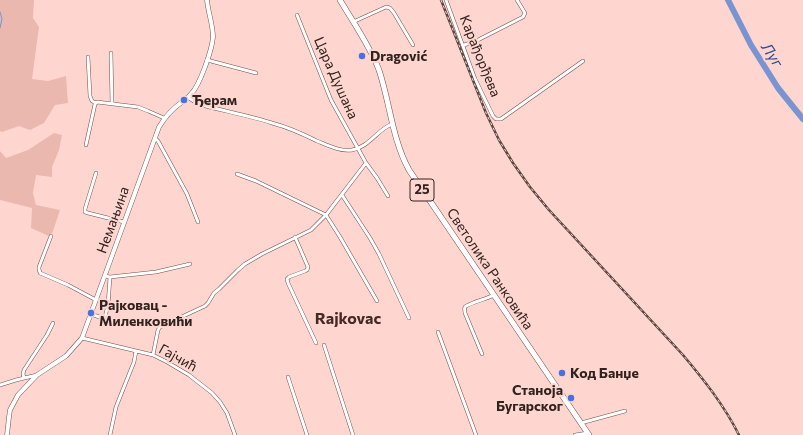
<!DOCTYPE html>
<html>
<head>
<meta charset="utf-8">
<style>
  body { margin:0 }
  canvas { display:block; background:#fed6cf }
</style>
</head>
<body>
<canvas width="803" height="435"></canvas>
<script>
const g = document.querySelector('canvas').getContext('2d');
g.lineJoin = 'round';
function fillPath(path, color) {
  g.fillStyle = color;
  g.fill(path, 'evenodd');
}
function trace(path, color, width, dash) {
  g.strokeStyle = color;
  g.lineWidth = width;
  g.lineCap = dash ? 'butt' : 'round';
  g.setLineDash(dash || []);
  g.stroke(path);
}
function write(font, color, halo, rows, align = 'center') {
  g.font = font + ' Commissioner,sans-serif';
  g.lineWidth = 4;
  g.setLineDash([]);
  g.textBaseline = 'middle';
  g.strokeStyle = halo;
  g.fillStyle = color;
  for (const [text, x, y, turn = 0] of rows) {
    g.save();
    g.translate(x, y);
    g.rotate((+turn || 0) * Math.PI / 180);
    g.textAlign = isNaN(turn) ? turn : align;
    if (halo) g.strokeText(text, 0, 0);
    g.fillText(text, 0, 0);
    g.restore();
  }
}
fillPath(new Path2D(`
  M0 0H34L33 18 39 27 32 79 48 81 66 76 68 103 55 105 44 123 30 130 19 126 2 132 0 131Z
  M54 133 62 135 59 150 52 167V177L36 175 33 193 36 205 60 210 51 237 31 228 32 208 0 200V151L6 158 28 150Z`), '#ebb8af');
trace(new Path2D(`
  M0 12 2 19 0 28`), '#7994d0', 1);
trace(new Path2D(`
  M728 0 751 45 778 88 803 119`), '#7994d0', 6);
const minor = new Path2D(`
  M446 0 475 79 493 116 496 119H501L583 61
  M297 15 331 100 366 163 377 178 388 196
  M353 22 386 7 390 8 394 13 413 45
  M464 45 476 41 523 17 525 13 517 0
  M111 53 112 104
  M88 57 90 96 92 101 96 103
  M207 60 256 73
  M189 98 198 104C223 111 248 115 272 123 287 127 303 134 317 141 327 145 341 152 352 150 369 147 377 130 392 124
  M155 138 158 141 187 194 198 222
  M86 145 95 104 97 102 138 107 148 111 164 118
  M96 173 85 209V212L88 213 124 222
  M237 174 256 181 326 215 340 237 377 301
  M342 195 370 238 379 254 409 318
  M51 236 39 267V269L40 273 68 285 96 300
  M295 237 308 267 307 270 305 271 289 277 287 279 288 283 316 343
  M105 276 110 277 156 272 190 264
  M91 314 102 318 105 317 108 305 110 277
  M438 332 476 435
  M82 338 153 355 167 362 189 375 212 393 220 402 227 413 235 435
  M324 345 353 435
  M482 354 465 313C465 311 464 309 465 307 467 304 489 298 494 295
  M153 355 158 330 160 327 205 306 208 303 214 293 219 289 238 270 245 264 262 254 311 230 326 215 366 163
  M288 377 307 435
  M24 378 23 374 24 370 47 335 53 323
  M0 385 16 380 37 375
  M581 423 625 411
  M110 435 116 407 134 362 136 351
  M575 435 588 433`);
const tertiary = new Path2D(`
  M7 435 9 417 10 410 18 395 37 375 66 356 82 338 159 127C165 117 172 109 182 102 185 99 188 98 191 94 200 85 212 50 213 37 213 25 208 12 207 0`);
const primary = new Path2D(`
  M340 0C353 22 370 46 379 70 390 103 392 139 409 170L589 435`);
trace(minor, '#704f49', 4);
trace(tertiary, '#704f49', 5);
trace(primary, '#704f49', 6);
trace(minor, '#fff', 3);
trace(tertiary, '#fff', 4);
trace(primary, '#fff', 5);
const rail = new Path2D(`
  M441 0 486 113 499 140 513 163 530 187 549 210 683 355C704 380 724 405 739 435`);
trace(rail, '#594642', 2.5);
trace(rail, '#fed6cf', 1, [3]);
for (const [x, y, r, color] of [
  [362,56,4,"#4571e2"],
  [184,100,4,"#4571e2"],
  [91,313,4,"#4571e2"],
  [562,373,4,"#4571e2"],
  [571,398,4,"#4571e2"]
]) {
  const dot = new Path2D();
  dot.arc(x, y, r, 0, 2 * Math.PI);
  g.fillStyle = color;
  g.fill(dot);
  trace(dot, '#fed6cf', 1.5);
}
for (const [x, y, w] of [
  [422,190,24]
]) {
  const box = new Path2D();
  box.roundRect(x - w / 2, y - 11, w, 22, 3);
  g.fillStyle = '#fed6cf';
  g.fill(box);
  trace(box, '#30221f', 1);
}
write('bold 13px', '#30221f', null, [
  ["25",422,190]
]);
write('bold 14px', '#30221f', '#fed6cf', [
  ["Dragović",370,56],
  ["Ђерам",192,100],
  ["Рајковац -",99,305],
  ["Миленковићи",99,321],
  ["Код Банџе",570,373],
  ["Станоја",563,390,"right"],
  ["Бугарског",563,406,"right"]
], 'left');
write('14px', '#30221f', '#fed6cf', [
  ["Карађорђева",480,56,68],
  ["Цара Душана",336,78,66],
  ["Немањина",113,220,-70],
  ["Светолика Ранковића",490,269,56],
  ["Гајчић",178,358,29]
]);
write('italic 15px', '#2c4890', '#fed6cf', [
  ["Луг",772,55,57]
]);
write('bold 16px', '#462924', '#fed6cf', [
  ["Rajkovac",348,319]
]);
</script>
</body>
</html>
